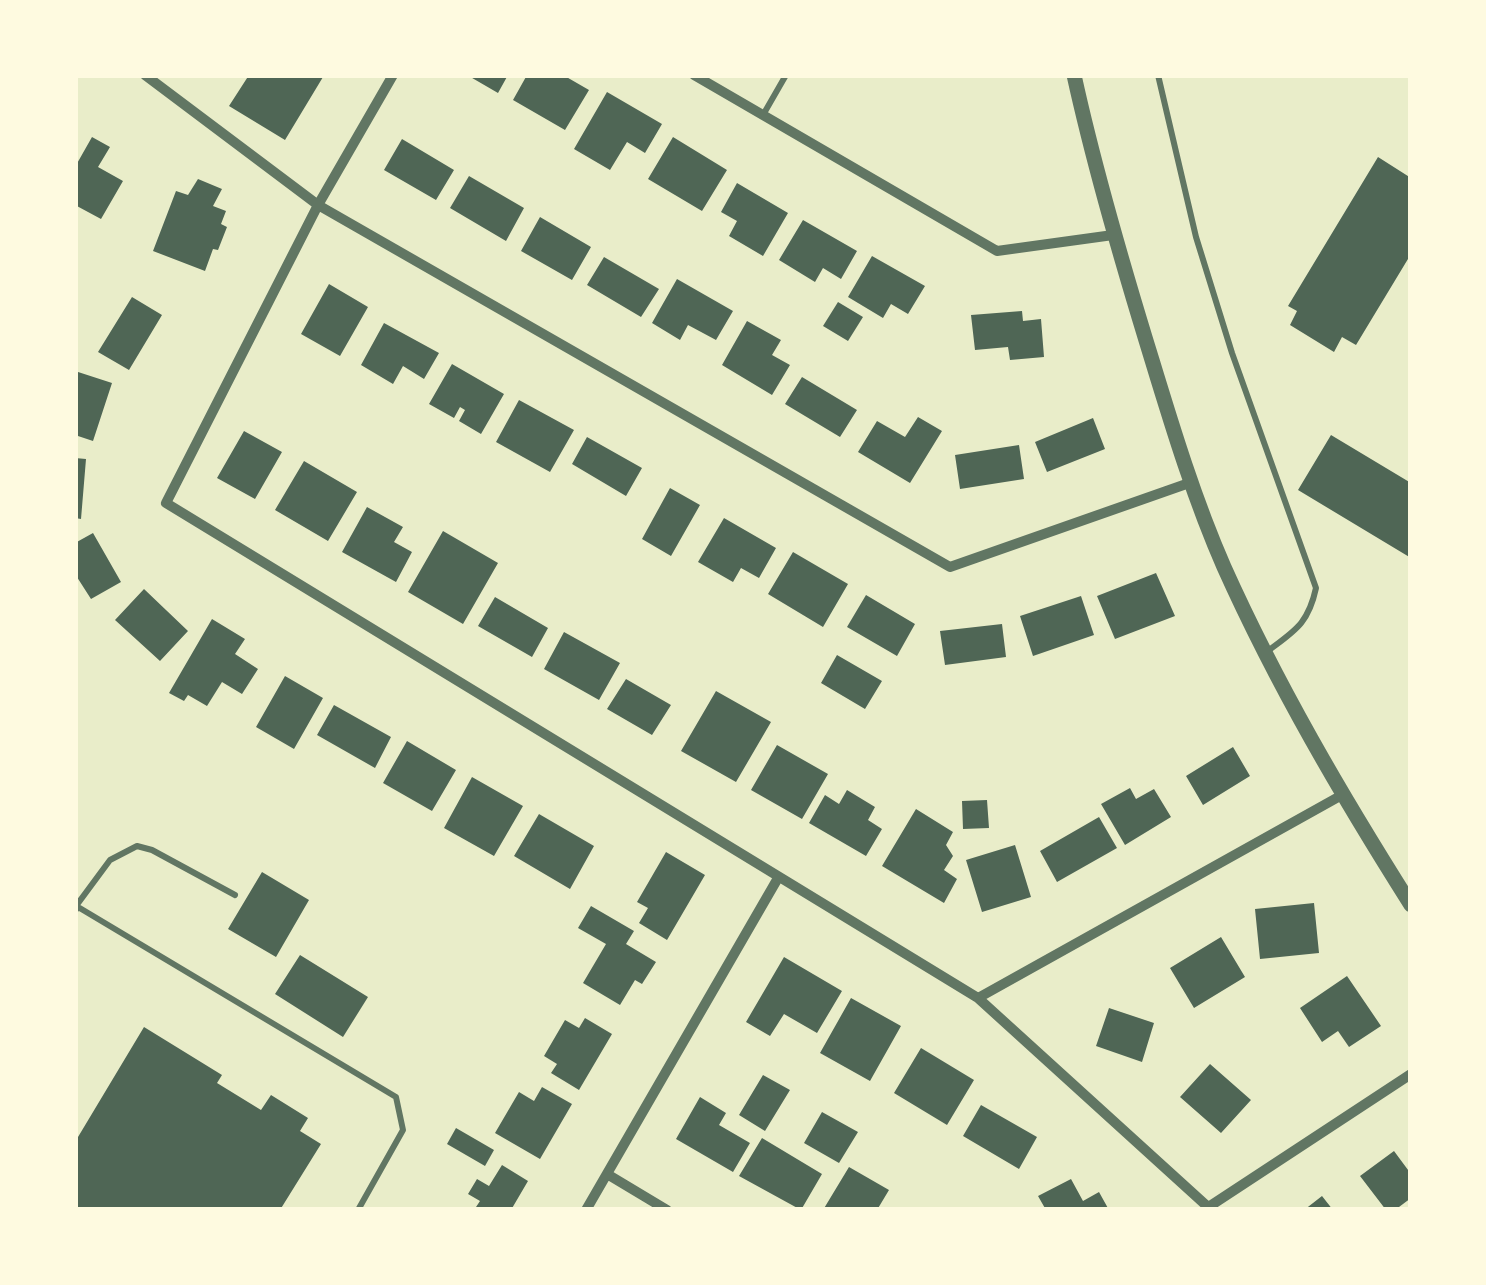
<!DOCTYPE html>
<html>
<head>
<meta charset="utf-8">
<style>
  body { margin:0 }
  #map { position:relative; width:1486px; height:1285px; overflow:hidden; background:#e9edc9; font-family:"DejaVu Sans",sans-serif }
  canvas { display:block }
  .frame { position:absolute; inset:0; border:78px solid #fefae0; pointer-events:none }
</style>
</head>
<body>
<div id="map">
<canvas width="1486" height="1285"></canvas>
<div class="frame"></div>
</div>
<script>
const g = document.querySelector('canvas').getContext('2d');
g.lineJoin = 'round';
function fillPath(path, color) {
  g.fillStyle = color;
  g.fill(path, 'evenodd');
}
function trace(path, color, width, dash) {
  g.strokeStyle = color;
  g.lineWidth = width;
  g.lineCap = dash ? 'butt' : 'round';
  g.setLineDash(dash || []);
  g.stroke(path);
}
fillPath(new Path2D(`
  M249 75 323 77 285 140 229 106Z
  M467 75H508L498 93Z
  M527 75H563L589 90 565 130 513 100Z
  M607 92 662 124 645 153 627 142 610 170 574 149Z
  M92 137 110 147 98 167 123 181 101 219 75 205V167Z
  M673 137 727 170 702 211 648 179Z
  M402 139 454 170 436 200 384 170Z
  M1378 157 1411 178V254L1356 345 1342 337 1334 352 1290 325 1297 311 1288 306Z
  M469 176 524 208 506 241 450 208Z
  M198 179 222 189 213 206 226 211 221 224 227 227 218 250 213 249 205 271 153 251 176 191 188 195Z
  M737 183 788 213 763 256 729 236 737 221 721 212Z
  M540 217 591 247 572 280 521 251Z
  M803 220 857 251 841 279 823 268 815 282 779 260Z
  M872 256 925 286 908 314 891 304 883 318 848 297Z
  M604 257 659 289 641 317 587 285Z
  M677 279 733 311 716 340 688 325 680 340 652 323Z
  M329 284 368 307 340 356 301 334Z
  M132 297 162 315 129 370 98 352Z
  M838 302 863 317 848 341 823 326Z
  M1022 311 1023 321 1041 319 1044 357 1010 360 1008 347 975 350 971 315Z
  M747 321 781 340 772 355 790 365 772 395 722 365Z
  M384 323 439 353 424 379 403 366 393 384 361 365Z
  M452 364 504 394 481 434 459 421 465 410 460 407 454 418 429 404Z
  M75 371 112 383 93 441 75 435Z
  M802 377 857 410 840 437 785 404Z
  M519 400 574 430 550 472 496 442Z
  M918 417 942 431 910 483 858 452 877 421 905 437Z
  M1093 418 1105 449 1047 472 1035 442Z
  M244 431 282 452 255 499 217 478Z
  M1331 435 1411 483V558L1298 490Z
  M587 437 642 468 626 496 572 464Z
  M1019 445 1024 479 960 489 955 455Z
  M75 458 86 459 81 519 75 518Z
  M304 461 357 492 328 541 275 510Z
  M670 488 700 505 671 556 642 539Z
  M367 507 403 527 394 542 412 552 396 582 342 552Z
  M724 518 776 548 759 578 741 568 733 582 698 562Z
  M443 531 498 563 463 624 408 592Z
  M93 533 121 582 91 599 75 574V543Z
  M793 552 848 584 823 627 768 594Z
  M1156 573 1175 616 1115 639 1097 596Z
  M144 589 188 631 160 661 115 620Z
  M866 595 915 624 897 656 847 627Z
  M1081 596 1094 635 1033 656 1020 616Z
  M495 597 548 628 532 657 478 626Z
  M212 619 245 639 235 654 258 669 242 694 222 682 207 706 188 695 184 701 169 693Z
  M1002 624 1006 657 945 665 940 631Z
  M564 632 620 663 599 700 544 669Z
  M837 655 882 681 865 709 821 683Z
  M285 676 323 698 294 749 256 727Z
  M626 679 671 705 652 735 607 709Z
  M716 691 771 722 736 782 681 751Z
  M334 705 391 737 375 768 317 735Z
  M407 741 456 770 432 811 383 783Z
  M777 745 828 774 802 819 751 790Z
  M1233 747 1250 776 1203 805 1186 776Z
  M472 777 523 806 494 856 444 828Z
  M1130 788 1136 799 1154 789 1171 817 1125 845 1101 804Z
  M847 790 875 807 868 820 882 829 866 856 809 823 825 795 839 804Z
  M987 800 989 828 963 829 962 801Z
  M916 809 953 832 946 845 953 856 944 870 957 879 944 903 882 866Z
  M539 814 594 846 570 889 514 856Z
  M1099 817 1117 848 1057 882 1040 851Z
  M1015 845 1031 897 982 912 966 860Z
  M666 852 705 875 667 940 639 923 648 908 637 902Z
  M262 872 309 900 276 957 228 929Z
  M1314 903 1319 953 1260 959 1255 909Z
  M591 906 634 931 626 944 656 962 642 984 635 980 620 1005 583 983 606 944 578 928Z
  M1221 937 1245 977 1194 1008 1170 968Z
  M300 955 368 997 343 1037 275 994Z
  M784 957 842 991 817 1033 784 1014 770 1036 746 1022Z
  M1347 976 1381 1026 1349 1047 1338 1031 1322 1042 1300 1008Z
  M851 998 901 1026 870 1081 820 1053Z
  M1109 1008 1154 1023 1142 1062 1096 1046Z
  M585 1018 612 1034 579 1090 551 1073 557 1064 544 1056 565 1020 579 1028Z
  M144 1027 222 1075 217 1083 261 1110 271 1095 308 1118 300 1131 321 1144 280 1210H75V1142Z
  M921 1048 974 1080 947 1125 894 1093Z
  M1210 1064 1251 1100 1221 1133 1180 1097Z
  M763 1075 790 1090 765 1131 739 1115Z
  M542 1087 572 1104 540 1159 495 1133 519 1092 534 1101Z
  M700 1097 726 1113 719 1125 750 1143 733 1172 676 1139Z
  M981 1105 1037 1137 1019 1169 963 1136Z
  M822 1112 858 1132 839 1163 804 1143Z
  M456 1128 494 1150 485 1166 447 1144Z
  M762 1138 822 1174 801 1210 739 1176Z
  M1394 1151 1411 1174V1198L1395 1210H1386L1360 1176Z
  M502 1165 528 1181 511 1210H474L480 1201 468 1194 477 1179 489 1186Z
  M849 1167 889 1190 877 1210H823Z
  M1071 1179 1083 1201 1099 1192 1109 1210H1046L1038 1196Z
  M1322 1196 1333 1210H1304Z`), '#4f6655');
trace(new Path2D(`
  M1158 75 1196 237 1232 353 1316 588C1308 625 1294 631 1265 653
  M763 115 786 75
  M76 906 110 860 137 846 152 850 235 895
  M75 911 78 907 396 1097 403 1130 358 1210`), '#617663', 6);
trace(new Path2D(`
  M145 75 318 205 950 567 1192 482
  M393 75 318 205 166 503 978 998 1208 1207
  M694 75 997 251 1113 235
  M978 998 1342 795
  M607 1174 667 1210
  M1207 1208 1411 1074
  M586 1210 778 878`), '#617663', 10);
trace(new Path2D(`
  M1074 75C1095 171 1123 266 1152 360 1173 429 1195 501 1224 567 1277 685 1342 796 1411 905`), '#617663', 15);
</script>
</body>
</html>
